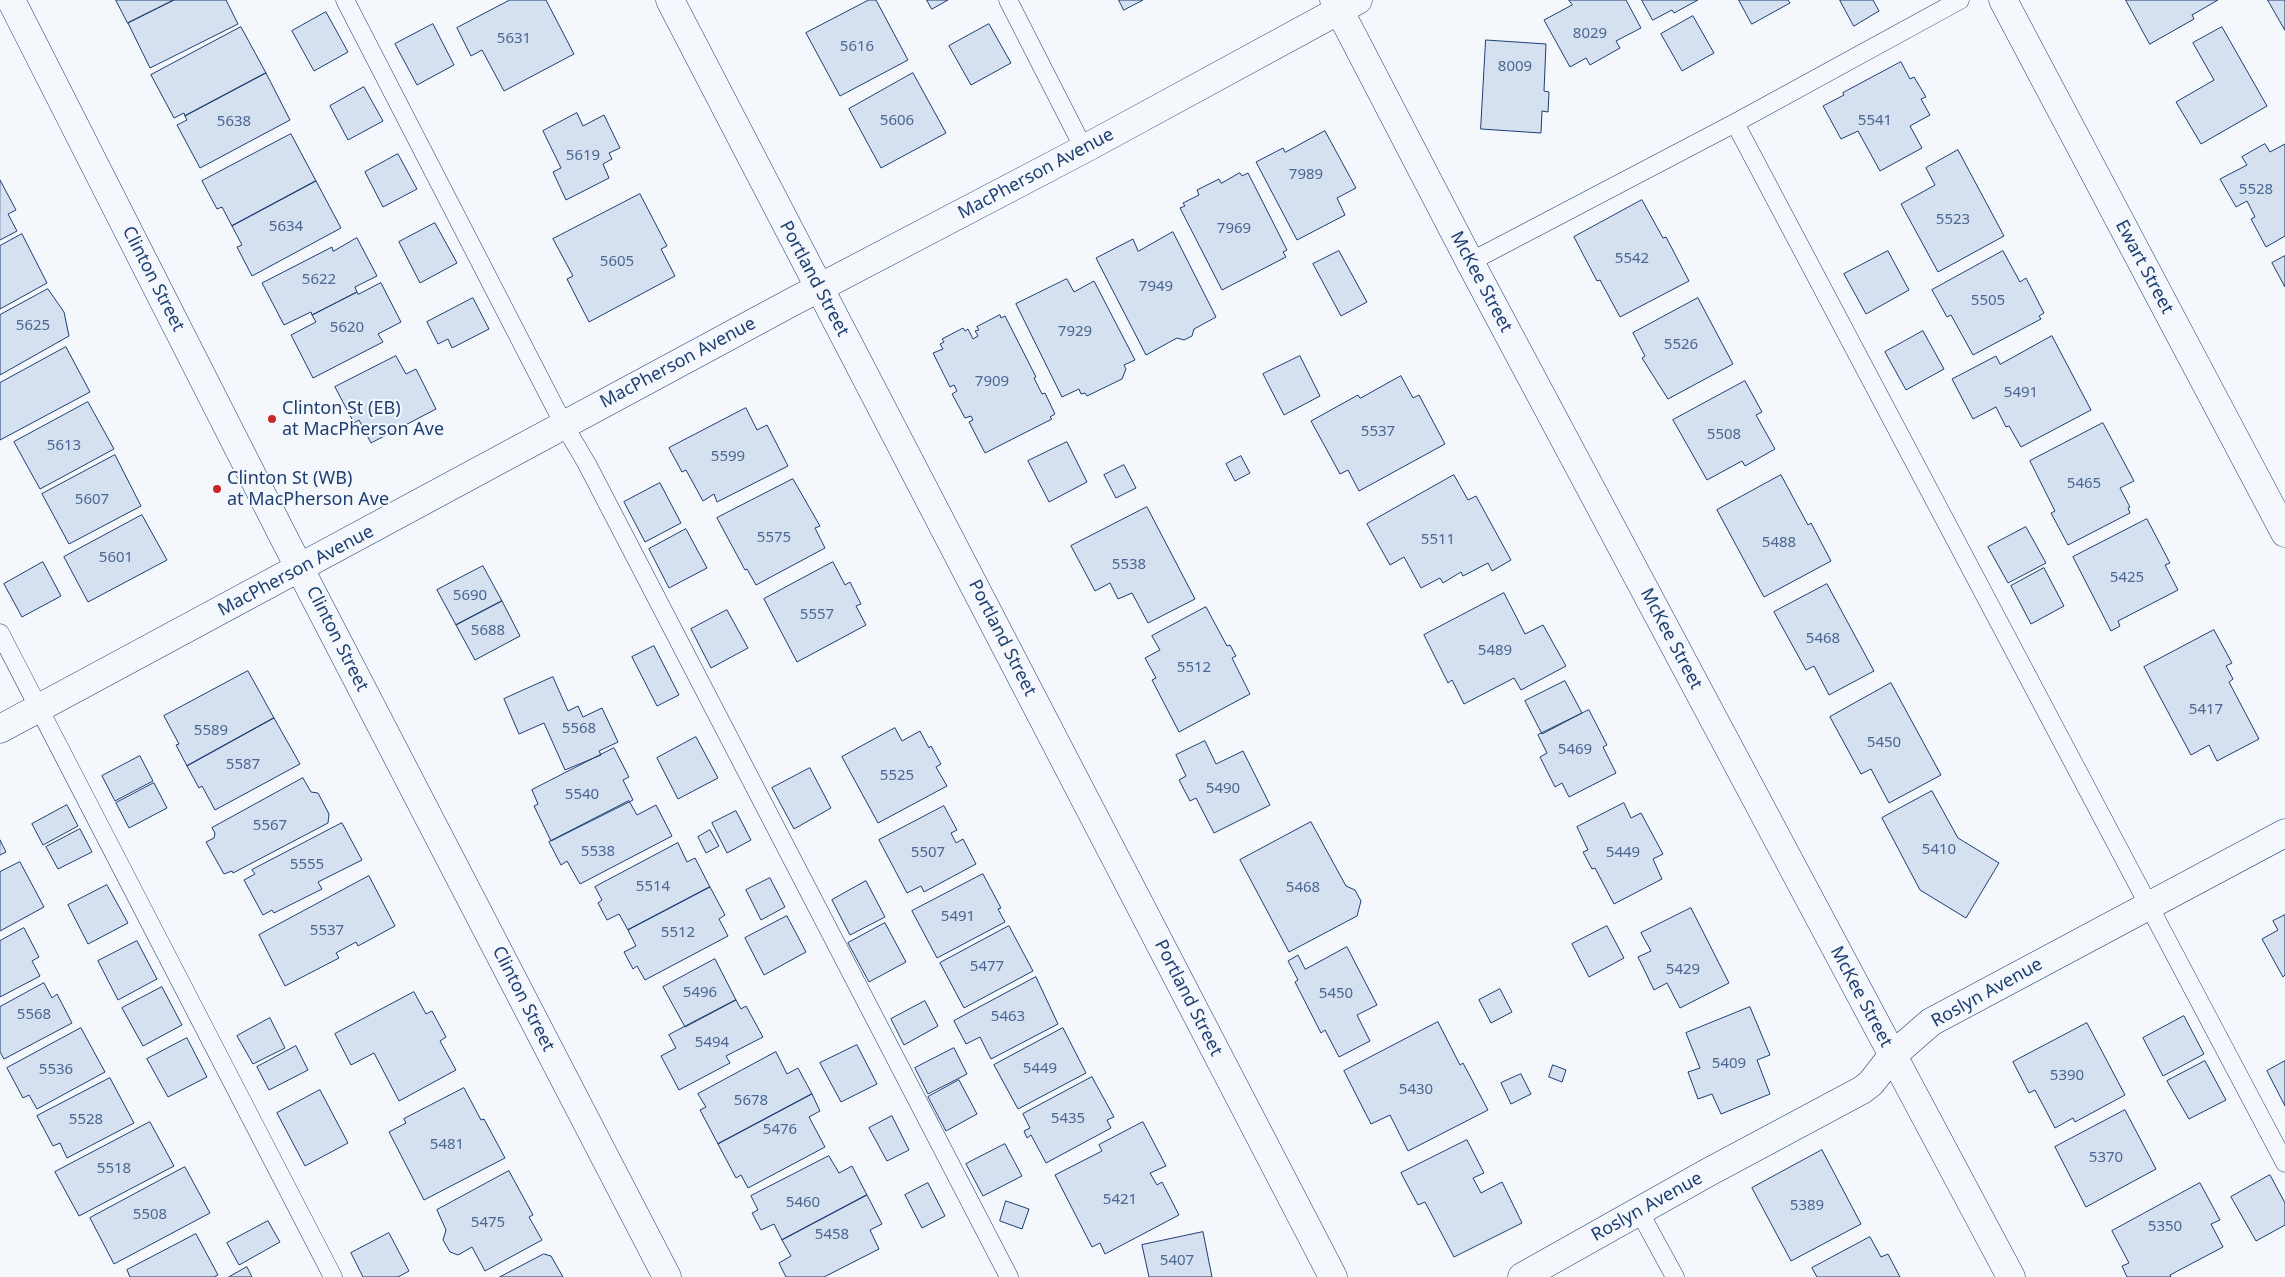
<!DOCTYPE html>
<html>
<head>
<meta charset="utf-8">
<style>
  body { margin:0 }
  canvas { display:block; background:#f4f7fb }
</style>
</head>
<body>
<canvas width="2285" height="1277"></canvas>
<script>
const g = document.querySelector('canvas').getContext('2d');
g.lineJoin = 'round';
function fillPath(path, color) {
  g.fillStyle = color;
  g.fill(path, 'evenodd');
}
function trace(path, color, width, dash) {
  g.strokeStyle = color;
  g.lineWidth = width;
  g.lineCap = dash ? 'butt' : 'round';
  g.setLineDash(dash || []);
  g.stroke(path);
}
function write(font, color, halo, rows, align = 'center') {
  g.font = font + ' "Noto Sans",sans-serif';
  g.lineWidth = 4;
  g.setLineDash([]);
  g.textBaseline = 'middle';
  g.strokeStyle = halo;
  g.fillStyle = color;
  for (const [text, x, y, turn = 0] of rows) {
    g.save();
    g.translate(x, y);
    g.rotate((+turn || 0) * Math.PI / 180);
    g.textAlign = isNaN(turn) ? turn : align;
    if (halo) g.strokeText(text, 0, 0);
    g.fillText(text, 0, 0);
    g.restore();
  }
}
const building = new Path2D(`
  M116 0H174L128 23Z
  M174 0H226L238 24 150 68 128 23Z
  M510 0H546L574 54 504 91 482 50 471 56 457 28Z
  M869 0H876L908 60 840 96 806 33Z
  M927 0H948L932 9Z
  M1119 0H1143L1124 10Z
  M1569 0H1626L1641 28 1616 41 1620 48 1590 65 1586 58 1570 67 1544 20 1572 5Z
  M1642 0H1698L1674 13 1672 10 1653 20Z
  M1739 0H1788L1790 3 1752 24Z
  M1840 0H1873L1879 11 1854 26Z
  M2126 0H2218L2192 15 2194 19 2150 44Z
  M2268 0H2285V30Z
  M326 12 348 52 314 71 292 31Z
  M1693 16 1714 53 1682 71 1661 34Z
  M433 24 454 65 417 85 395 44Z
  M989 24 1011 63 971 85 949 46Z
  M241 27 266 73 185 116 184 113 174 118 151 75Z
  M2222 27 2267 106 2201 144 2176 102 2214 80 2193 43Z
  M1486 40 1546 44 1544 91 1549 92 1548 112 1542 111 1541 133 1481 129Z
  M1901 62 1910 79 1914 77 1926 97 1921 99 1930 115 1910 126 1922 148 1880 171 1858 131 1841 139 1823 106 1844 95 1843 93Z
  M266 73 290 120 200 168 177 125 187 120 185 116Z
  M913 73 946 133 881 168 849 109Z
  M364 87 383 121 348 140 330 106Z
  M577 113 583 126 604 115 620 148 609 153 612 159 603 164 609 178 566 200 553 172 561 168 543 131Z
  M1325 131 1356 188 1337 198 1345 215 1297 240 1256 162 1283 148 1285 152Z
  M291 134 316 181 232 226 222 207 217 209 202 181Z
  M2265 144 2270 152 2285 144V236L2266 247 2251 219 2255 217 2247 201 2236 207 2220 179 2247 165 2242 157Z
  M1958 150 2004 236 1938 272 1901 204 1935 185 1926 168Z
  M398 154 417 189 383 207 365 172Z
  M1240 173 1242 176 1248 173 1287 250 1283 252 1286 257 1222 290 1180 208 1185 206 1183 203 1199 195 1197 190 1219 179 1221 183Z
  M0 180 16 210 8 214 17 231 0 240Z
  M316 181 341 228 252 276 237 247 242 245 232 226Z
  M640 194 667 246 661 249 675 276 589 322 567 279 573 276 553 239Z
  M1642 200 1663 238 1666 237 1689 281 1620 317 1600 280 1597 281 1574 237Z
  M435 223 457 263 420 283 399 242Z
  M1173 232 1216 317 1194 329 1192 336 1184 340 1177 338 1146 355 1096 258 1133 239 1138 251Z
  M22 234 47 283 0 309V246Z
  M357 238 377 276 355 287 357 292 312 315 311 312 284 325 262 283 332 247 333 251Z
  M1339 251 1367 302 1341 316 1313 264Z
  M1888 251 1909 290 1866 314 1844 274Z
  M2003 251 2020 282 2026 278 2044 313 2039 316 2041 319 1973 355 1951 315 1947 317 1932 290Z
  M2285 256V287L2272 263Z
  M1067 279 1074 292 1094 281 1135 360 1124 365 1126 369 1122 379 1087 396 1085 393 1081 394 1079 389 1062 397 1016 304Z
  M381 283 401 322 378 334 383 342 313 378 291 335 316 322 312 315 357 292 358 294Z
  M48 289 64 312 69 336 0 375V315Z
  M473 298 489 329 452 348 448 339 438 344 427 322Z
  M1698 298 1733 364 1668 399 1642 358 1645 356 1633 333Z
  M1000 315 1001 318 1005 316 1036 377 1034 378 1042 394 1045 393 1055 414 1050 417 1052 419 985 453 969 422 973 420 971 416 965 418 952 394 957 391 954 385 950 387 933 353 943 349 940 344 944 342 942 339 963 328 965 331 968 329 973 339 978 336 975 331 979 330 977 327Z
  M1923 331 1944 369 1906 390 1885 352Z
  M2052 336 2091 410 2021 447 2009 426 2006 427 1996 407 1973 419 1952 379 1996 356 2000 364Z
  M66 347 90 392 0 440V383Z
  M396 356 406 374 416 369 436 409 371 443 359 420 354 423 335 387Z
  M1300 356 1320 396 1284 415 1263 374Z
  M1401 376 1413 398 1419 395 1445 444 1359 491 1348 470 1340 474 1311 421 1358 395 1360 398Z
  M1745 381 1762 412 1756 415 1775 449 1745 466 1742 461 1707 480 1673 420Z
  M88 402 114 449 40 489 14 442Z
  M746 408 757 430 767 425 788 466 717 502 714 494 703 501 686 470 682 472 669 448Z
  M2103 423 2134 481 2120 488 2130 507 2128 508 2130 513 2068 545 2051 513 2055 511 2030 461Z
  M1067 442 1087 482 1049 502 1028 461Z
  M115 455 141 506 69 544 42 494Z
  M1241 456 1250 473 1235 481 1226 464Z
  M1124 465 1136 488 1116 498 1104 475Z
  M1454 475 1468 500 1476 496 1511 560 1492 571 1488 563 1463 576 1461 572 1443 583 1440 578 1421 588 1404 557 1390 565 1367 524Z
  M1781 475 1808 525 1811 523 1831 561 1764 597 1717 510Z
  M793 479 820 526 815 528 825 548 756 585 747 569 745 570 717 518Z
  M660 483 681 523 645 542 624 502Z
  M1147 507 1195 599 1148 623 1132 593 1118 599 1110 583 1095 591 1071 546Z
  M142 515 167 560 88 602 64 557Z
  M2147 519 2170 563 2165 565 2178 590 2118 621 2120 626 2111 631 2073 557Z
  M2026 527 2046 563 2008 583 1988 547Z
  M686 529 707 568 669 588 649 549Z
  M43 562 61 596 22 617 4 584Z
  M833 562 845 585 850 582 861 604 856 606 866 625 797 662 764 599Z
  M483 566 502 601 456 625 437 590Z
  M2044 568 2064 606 2031 624 2011 586Z
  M1827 584 1874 671 1829 695 1814 666 1806 670 1774 612Z
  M1504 593 1525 634 1543 625 1566 666 1521 690 1514 678 1464 704 1452 680 1448 683 1424 635Z
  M502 601 520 636 475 660 456 625Z
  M1206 607 1227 646 1230 645 1236 656 1232 658 1250 694 1179 732 1152 680 1156 678 1145 658 1160 650 1152 636Z
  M727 610 748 648 711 668 691 629Z
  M2214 630 2232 663 2226 666 2233 679 2229 682 2259 739 2217 761 2209 745 2191 755 2144 667Z
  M654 646 679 695 657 706 632 657Z
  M248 671 274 718 187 766 176 745 179 744 164 716Z
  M553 677 568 711 578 706 583 717 602 708 618 742 599 751 601 755 565 770 544 723 519 734 504 699Z
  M1565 681 1582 713 1542 734 1525 701Z
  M1891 683 1941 775 1889 803 1871 769 1861 774 1830 717Z
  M1589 710 1607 745 1603 747 1616 773 1569 797 1562 783 1555 787 1540 757 1547 753 1538 735Z
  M274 718 300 764 215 810 202 786 199 788 187 766Z
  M895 728 902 741 920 731 929 748 931 746 941 764 936 767 947 786 878 823 842 757Z
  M696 737 718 778 678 799 657 758Z
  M1205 741 1216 764 1243 751 1270 805 1214 833 1196 798 1190 801 1179 780 1186 776 1176 755Z
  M614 748 629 777 623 780 633 800 551 841 534 806 538 804 532 790Z
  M140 756 153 781 115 801 102 776Z
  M810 768 831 808 794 829 772 788Z
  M303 778 311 792 318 793 329 814 328 823 233 873 232 871 224 874 206 842 214 838 215 833 212 828Z
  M154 783 167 808 129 828 116 803Z
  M1932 791 1958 838 1999 863 1966 918 1920 890 1882 818Z
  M629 801 637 815 656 805 672 836 580 884 567 861 561 865 549 842Z
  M1624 803 1631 818 1641 813 1663 854 1653 859 1662 879 1614 904 1595 868 1592 869 1583 852 1588 850 1577 827Z
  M67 805 78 826 43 845 32 824Z
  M944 806 957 830 951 833 956 843 963 839 976 864 924 892 921 886 907 893 879 840Z
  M736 811 751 840 727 853 712 823Z
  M1311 822 1346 886 1355 890 1361 901 1357 916 1289 952 1240 860Z
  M342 823 362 860 318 882 322 889 274 913 272 910 263 915 244 880 255 874 252 870Z
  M80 829 92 852 58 869 46 847Z
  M710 830 719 846 706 853 698 837Z
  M0 840 6 852 0 855Z
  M678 843 687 862 695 858 710 887 628 930 619 914 607 920 598 903 602 900 595 887Z
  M20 862 44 907 0 931V872Z
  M983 874 1001 908 998 909 1005 922 937 958 912 911Z
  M369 876 395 926 358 946 356 942 336 953 339 958 285 986 259 935Z
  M770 878 785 907 761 920 746 890Z
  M866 881 885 917 850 935 832 900Z
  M107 885 128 923 88 944 68 905Z
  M710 887 725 915 719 919 728 936 645 980 637 966 633 969 624 952 636 946 628 930Z
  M1691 908 1729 983 1680 1008 1667 983 1654 990 1638 957 1651 951 1641 933Z
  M2285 915V975L2283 977 2262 939 2278 930 2273 921Z
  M787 916 806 952 764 975 745 938Z
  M885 923 906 962 869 982 848 943Z
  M1009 926 1033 971 964 1008 940 963Z
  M1607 926 1624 958 1589 977 1572 944Z
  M24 928 39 957 32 961 40 976 0 997V941Z
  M137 941 157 979 118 1000 98 961Z
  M1347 947 1377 1005 1357 1015 1370 1041 1339 1057 1325 1030 1321 1033 1295 982 1298 980 1288 961 1298 955 1305 969Z
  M715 959 736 1000 685 1027 663 987Z
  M1036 977 1058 1024 991 1059 980 1037 966 1044 954 1021Z
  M44 983 52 998 57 994 72 1023 4 1059 0 1052V1007Z
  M162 987 182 1025 143 1046 122 1008Z
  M1500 989 1512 1012 1491 1023 1479 1000Z
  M414 992 426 1014 432 1011 446 1037 440 1041 456 1070 399 1101 374 1053 351 1065 335 1034Z
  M736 1000 741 1009 746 1006 763 1037 726 1056 730 1063 679 1090 661 1056 676 1048 669 1035Z
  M925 1001 938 1026 904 1045 891 1019Z
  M1750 1007 1770 1055 1757 1060 1770 1094 1721 1114 1712 1094 1698 1099 1688 1072 1700 1068 1686 1033Z
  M2184 1016 2204 1054 2163 1076 2143 1038Z
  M270 1018 285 1048 253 1064 237 1036Z
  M1438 1022 1460 1065 1463 1063 1488 1110 1408 1151 1390 1115 1371 1124 1344 1071Z
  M2087 1023 2125 1095 2075 1122 2073 1118 2055 1128 2035 1090 2029 1093 2013 1062Z
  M81 1028 105 1072 37 1109 29 1095 23 1098 7 1068Z
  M1063 1028 1086 1073 1018 1109 994 1065Z
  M187 1038 207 1077 168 1097 147 1059Z
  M857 1045 877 1084 841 1102 820 1063Z
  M296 1046 308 1070 269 1090 257 1067Z
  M954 1048 967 1074 928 1094 915 1068Z
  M776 1052 787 1074 798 1068 812 1094 718 1144 700 1110 706 1107 698 1094Z
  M2205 1061 2226 1100 2189 1119 2167 1081Z
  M2285 1061V1106L2267 1071Z
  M1553 1065 1566 1070 1562 1082 1549 1077Z
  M1521 1074 1531 1094 1511 1104 1501 1083Z
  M1092 1077 1114 1117 1107 1120 1111 1128 1046 1163 1031 1135 1027 1138 1024 1131 1030 1128 1023 1114Z
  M110 1078 134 1123 67 1158 60 1143 53 1146 37 1116Z
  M959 1080 977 1114 946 1131 928 1097Z
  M464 1088 481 1120 484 1119 505 1158 424 1200 389 1132 406 1123 404 1119Z
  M320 1090 348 1143 305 1166 277 1113Z
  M812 1094 820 1111 809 1117 825 1147 748 1188 741 1175 736 1178 718 1144Z
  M2125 1110 2156 1169 2086 1207 2055 1147Z
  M892 1116 909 1150 887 1161 869 1128Z
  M150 1122 174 1166 79 1216 55 1172Z
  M1143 1122 1166 1166 1150 1173 1157 1185 1162 1182 1179 1215 1105 1254 1100 1243 1092 1247 1055 1175 1102 1151 1099 1145Z
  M1467 1140 1484 1173 1473 1178 1481 1193 1502 1182 1522 1223 1454 1257 1425 1202 1418 1205 1401 1173Z
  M1005 1144 1022 1176 983 1196 966 1164Z
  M1822 1150 1861 1224 1791 1261 1752 1188Z
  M829 1156 839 1173 852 1166 867 1195 782 1240 774 1224 761 1230 752 1213 758 1210 751 1196Z
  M185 1167 210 1213 114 1264 90 1218Z
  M509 1171 533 1215 529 1217 542 1240 485 1271 472 1247 458 1255 450 1252 443 1240 446 1230 437 1210Z
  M2270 1175 2285 1203V1225L2256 1241 2231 1197Z
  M928 1183 945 1216 922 1228 905 1195Z
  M2200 1183 2220 1220 2211 1224 2223 1247 2170 1275 2171 1277H2127L2122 1266 2129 1263 2112 1231Z
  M867 1195 882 1224 870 1230 879 1249 824 1277H786L779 1263 791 1256 782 1240Z
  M1006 1201 1029 1209 1022 1229 1000 1221Z
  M268 1221 280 1242 239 1265 227 1243Z
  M1203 1232 1212 1277H1149L1142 1245Z
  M389 1233 409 1271 398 1277H363L351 1253Z
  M196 1234 218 1275 214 1277H130L127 1270Z
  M1870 1237 1881 1257 1888 1254 1900 1277H1817L1812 1268Z
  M544 1254 551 1256 563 1277H500Z
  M247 1267 252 1277H229Z`);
fillPath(building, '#d5e0f0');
trace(building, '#1d3f73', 1);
const lane = new Path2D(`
  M345 0 564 425 587 464 1009 1277
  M1008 0 1084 149
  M1735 123 2285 1163
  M1470 262 1735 123 1960 0
  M0 633 333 1277
  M1639 1211 1675 1277`);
const street = new Path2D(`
  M11 0 285 540 667 1277
  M670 0 1333 1277
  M1334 0 1470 262 2011 1277
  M2003 0 2285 533
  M0 729 794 301 1084 149 1358 0
  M1522 1277 1707 1173 1862 1090 1871 1083 1892 1056 1931 1022 2285 833`);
trace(lane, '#1d3f73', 19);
trace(street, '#1d3f73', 29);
trace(lane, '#f4f7fb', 18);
trace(street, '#f4f7fb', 28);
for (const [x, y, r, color] of [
  [272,419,5,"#c62828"],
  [217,489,5,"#c62828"]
]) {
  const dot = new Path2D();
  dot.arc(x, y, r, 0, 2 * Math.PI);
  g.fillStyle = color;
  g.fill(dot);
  trace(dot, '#f4f7fb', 2);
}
write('15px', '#4b6792', null, [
  ["8029",1590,34],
  ["5631",514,39],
  ["5616",857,47],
  ["8009",1515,67],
  ["5606",897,121],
  ["5541",1875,121],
  ["5638",234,122],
  ["5619",583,156],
  ["7989",1306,175],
  ["5528",2256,190],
  ["5523",1953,220],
  ["5634",286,227],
  ["7969",1234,229],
  ["5542",1632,259],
  ["5605",617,262],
  ["5622",319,280],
  ["7949",1156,287],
  ["5505",1988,301],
  ["5625",33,326],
  ["5620",347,328],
  ["7929",1075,332],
  ["5526",1681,345],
  ["7909",992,382],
  ["5491",2021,393],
  ["5537",1378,432],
  ["5508",1724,435],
  ["5613",64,446],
  ["5599",728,457],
  ["5465",2084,484],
  ["5607",92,500],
  ["5575",774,538],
  ["5511",1438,540],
  ["5488",1779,543],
  ["5601",116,558],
  ["5538",1129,565],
  ["5425",2127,578],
  ["5690",470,596],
  ["5557",817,615],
  ["5688",488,631],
  ["5468",1823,639],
  ["5489",1495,651],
  ["5512",1194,668],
  ["5417",2206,710],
  ["5568",579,729],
  ["5589",211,731],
  ["5450",1884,743],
  ["5469",1575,750],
  ["5587",243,765],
  ["5525",897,776],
  ["5490",1223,789],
  ["5540",582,795],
  ["5567",270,826],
  ["5410",1939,850],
  ["5538",598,852],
  ["5507",928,853],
  ["5449",1623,853],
  ["5555",307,865],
  ["5514",653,887],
  ["5468",1303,888],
  ["5491",958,917],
  ["5537",327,931],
  ["5512",678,933],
  ["5477",987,967],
  ["5429",1683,970],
  ["5496",700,993],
  ["5450",1336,994],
  ["5568",34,1015],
  ["5463",1008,1017],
  ["5494",712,1043],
  ["5409",1729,1064],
  ["5449",1040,1069],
  ["5536",56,1070],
  ["5390",2067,1076],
  ["5430",1416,1090],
  ["5678",751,1101],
  ["5435",1068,1119],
  ["5528",86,1120],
  ["5476",780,1130],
  ["5481",447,1145],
  ["5370",2106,1158],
  ["5518",114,1169],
  ["5421",1120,1200],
  ["5460",803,1203],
  ["5389",1807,1206],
  ["5508",150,1215],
  ["5475",488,1223],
  ["5350",2165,1227],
  ["5458",832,1235],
  ["5407",1177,1261]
]);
write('18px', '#1d3f73', '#f4f7fb', [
  ["MacPherson Avenue",1036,174,-28],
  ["Ewart Street",2144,267,62],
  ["Clinton Street",153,279,63],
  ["Portland Street",814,279,62],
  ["McKee Street",1481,282,62],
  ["MacPherson Avenue",678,363,-28],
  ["MacPherson Avenue",296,571,-28],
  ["Portland Street",1002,638,63],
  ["Clinton Street",337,639,63],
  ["McKee Street",1671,639,62],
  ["Roslyn Avenue",1987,993,-29],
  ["McKee Street",1861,997,62],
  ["Portland Street",1188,998,63],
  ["Clinton Street",523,999,63],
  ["Roslyn Avenue",1647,1207,-29]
]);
write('18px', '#1d3f73', '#f4f7fb', [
  ["Clinton St (EB)",282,409],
  ["at MacPherson Ave",282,430],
  ["Clinton St (WB)",227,479],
  ["at MacPherson Ave",227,500]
], 'left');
</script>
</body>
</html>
